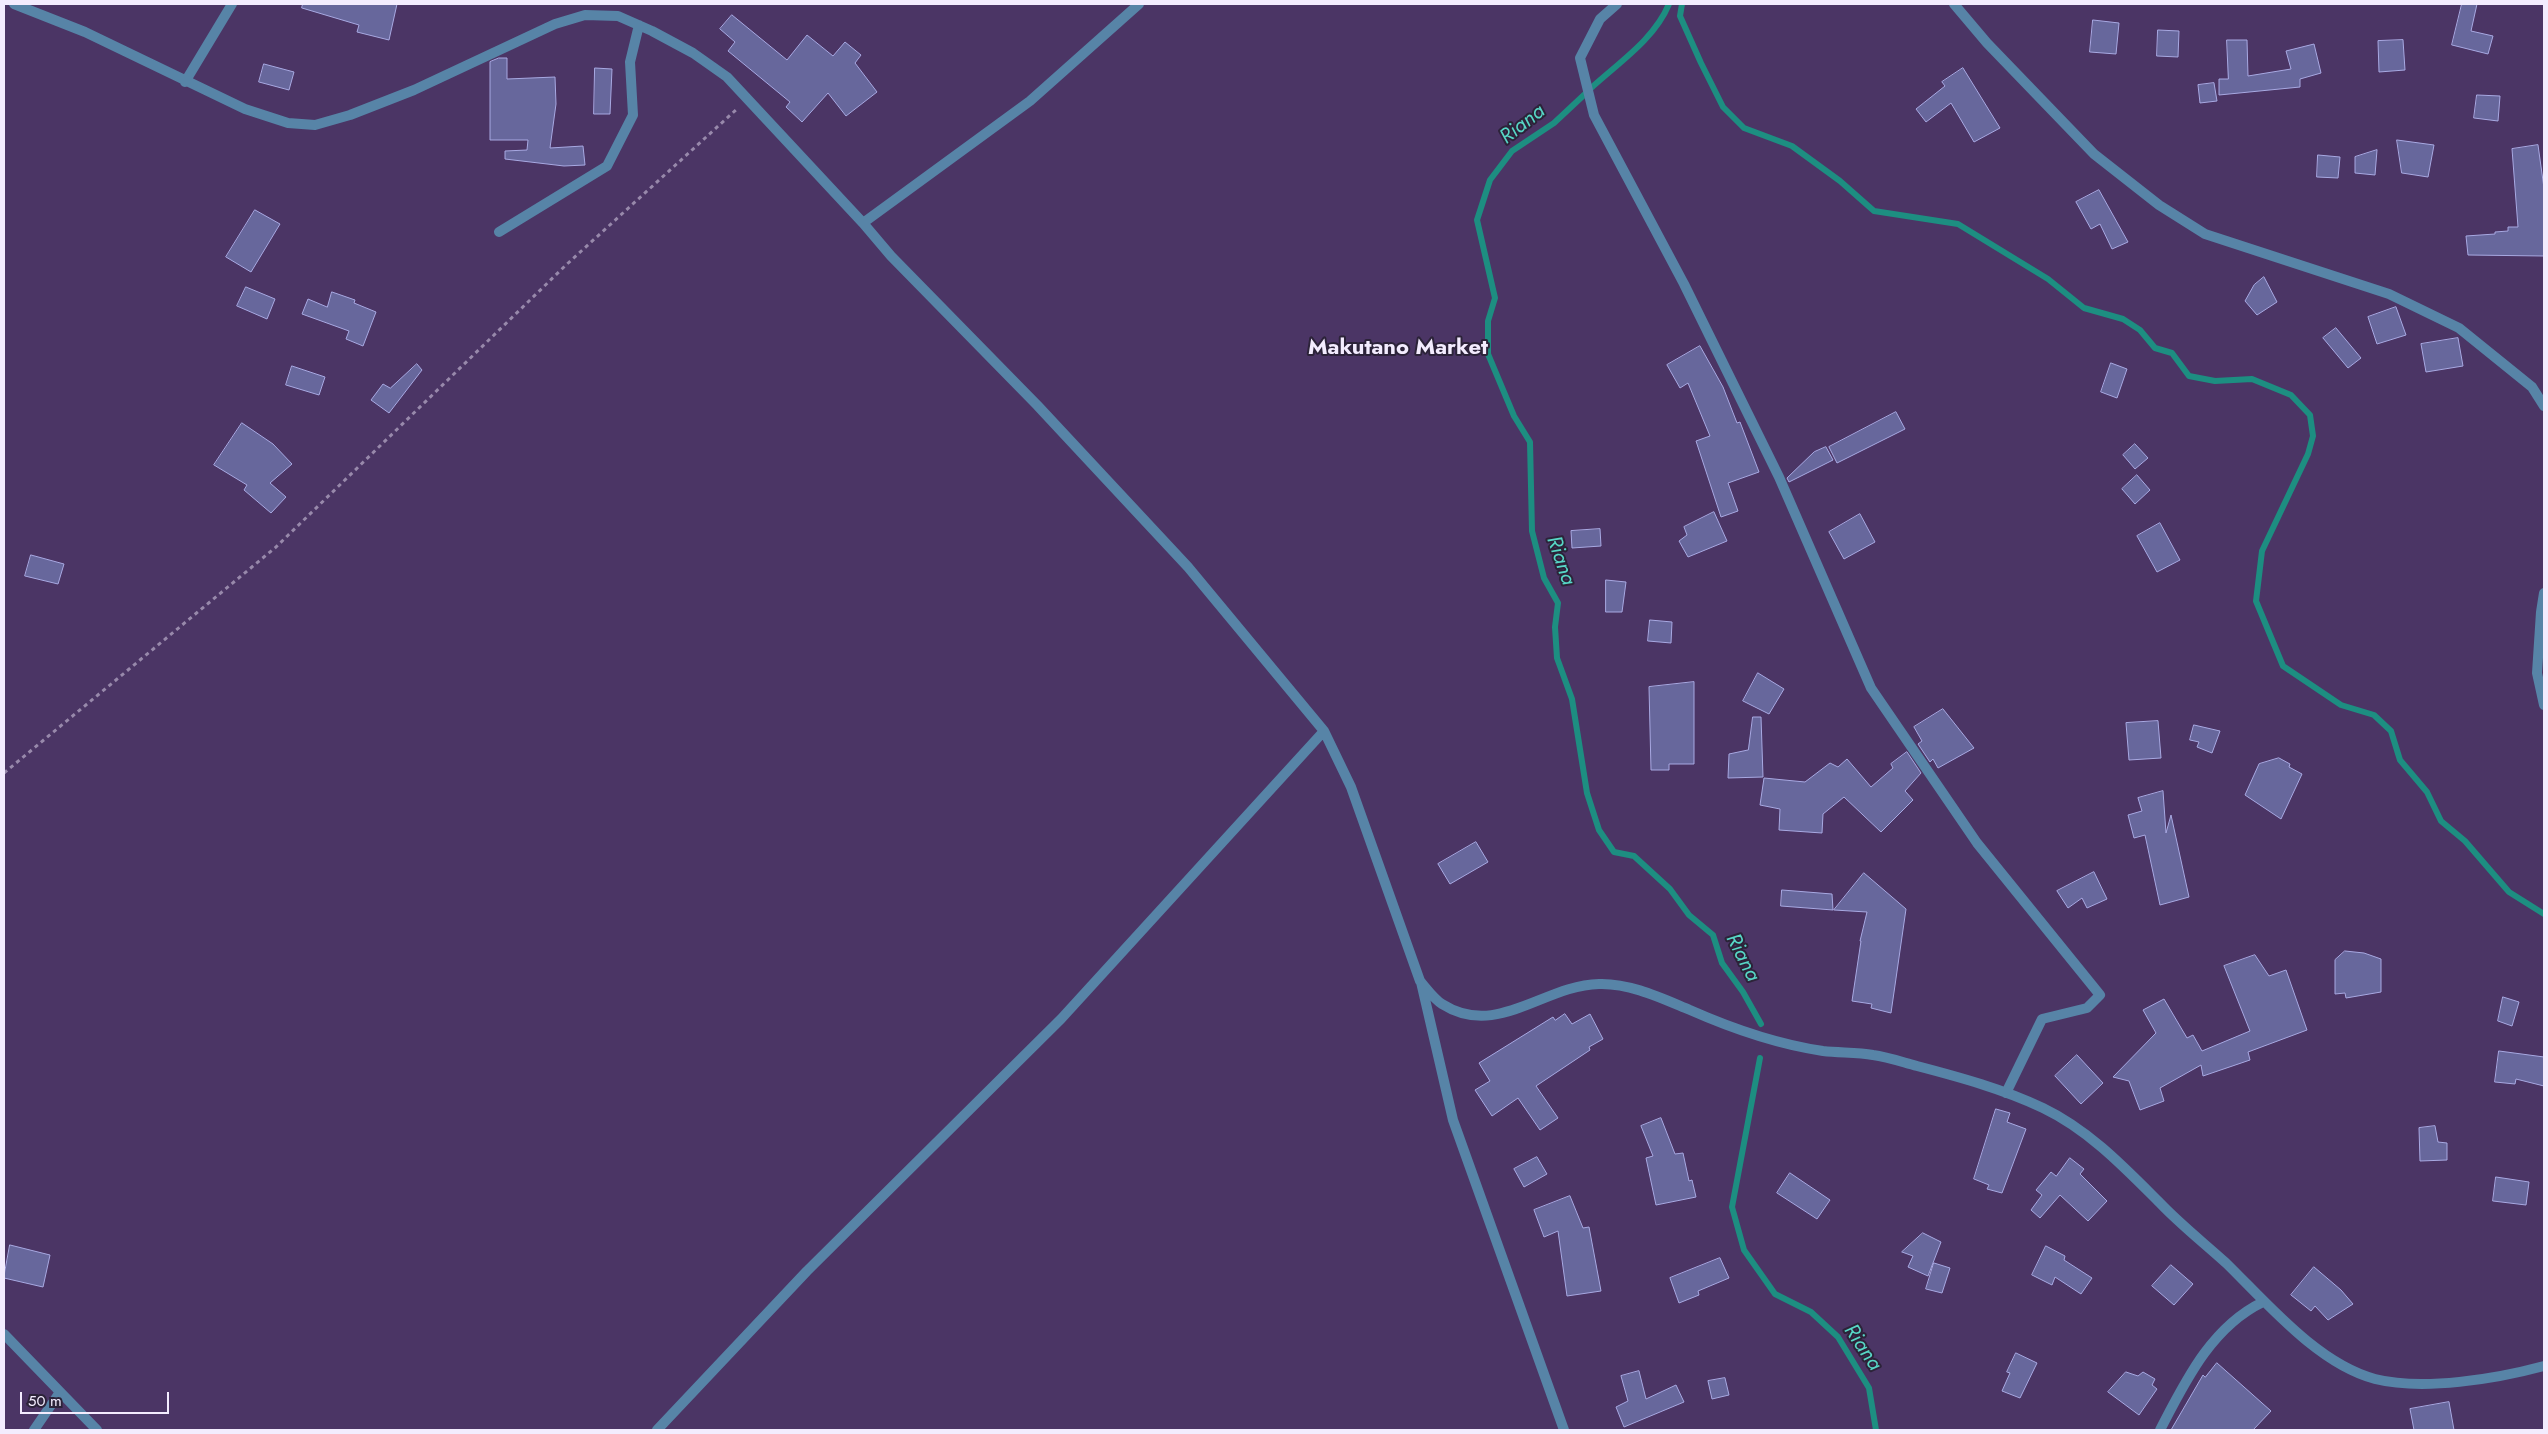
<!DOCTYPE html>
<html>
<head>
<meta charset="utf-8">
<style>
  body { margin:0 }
  #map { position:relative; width:2548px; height:1434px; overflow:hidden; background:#4b3565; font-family:Jost,sans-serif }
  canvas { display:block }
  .frame { position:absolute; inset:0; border:5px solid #f3ecfe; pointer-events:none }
  .scale { position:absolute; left:20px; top:1392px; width:149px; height:22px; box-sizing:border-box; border:2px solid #f3ecfe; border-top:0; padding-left:6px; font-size:15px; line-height:18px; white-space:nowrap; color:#f3ecfe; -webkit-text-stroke:4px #2c2339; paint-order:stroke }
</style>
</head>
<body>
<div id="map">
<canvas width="2548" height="1434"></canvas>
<div class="frame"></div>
<div class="scale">50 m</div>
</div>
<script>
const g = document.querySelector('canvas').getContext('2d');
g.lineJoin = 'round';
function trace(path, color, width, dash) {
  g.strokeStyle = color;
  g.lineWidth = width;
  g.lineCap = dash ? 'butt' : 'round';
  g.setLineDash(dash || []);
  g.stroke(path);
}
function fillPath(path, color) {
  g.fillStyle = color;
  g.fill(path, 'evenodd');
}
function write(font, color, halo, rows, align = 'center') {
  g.font = font + ' Jost,sans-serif';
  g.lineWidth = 4;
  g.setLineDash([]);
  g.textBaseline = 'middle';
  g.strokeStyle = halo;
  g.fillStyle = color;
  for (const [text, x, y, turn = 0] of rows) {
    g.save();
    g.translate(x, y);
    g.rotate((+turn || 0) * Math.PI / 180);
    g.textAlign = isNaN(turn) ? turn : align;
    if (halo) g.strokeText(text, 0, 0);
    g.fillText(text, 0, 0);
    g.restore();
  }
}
trace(new Path2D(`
  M1682 4 1680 16 1701 63 1723 107 1744 128 1792 146 1840 181 1874 211 1958 224 2048 279 2084 308 2123 319 2140 330 2155 348 2172 353 2189 376 2215 381 2252 379 2291 395 2310 415 2313 436 2308 454 2262 551 2256 601 2283 666 2341 705 2374 715 2391 731 2400 760 2427 792 2441 821 2465 841 2509 892 2544 914
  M1590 89C1618 63 1654 40 1669 4
  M1585 94 1554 123 1512 151 1490 180 1477 220 1495 298 1488 321V354L1514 416 1530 442 1532 531 1544 578 1558 603 1555 627 1557 658 1572 699 1587 793 1599 830 1614 852 1634 856 1670 889 1689 915 1713 935 1722 963 1743 992 1761 1024
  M1760 1058 1732 1207 1744 1250 1775 1294 1811 1312 1838 1337 1869 1388 1876 1430`), '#1d8e81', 6);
const building = new Path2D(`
  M303 4H397L389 40 357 32 359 25 302 8Z
  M2462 4H2477L2471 31 2493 36 2488 54 2452 45Z
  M732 15 787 60 807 35 833 56 845 42 861 55 855 63 877 92 846 116 828 93 802 122 786 107 790 102 728 51 735 42 720 29Z
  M2093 20 2119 23 2116 54 2090 52Z
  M2158 30 2179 31 2178 57 2157 56Z
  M2227 40H2247L2248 76 2291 69 2286 51 2314 44 2321 73 2300 79V87L2219 95V79H2228Z
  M2403 40 2405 70 2379 72 2378 41Z
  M499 58H507V79L555 77 556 104 550 148 583 146 585 165 564 166 505 159V151L527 150 528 140H490V62Z
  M264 64 294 72 289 90 259 82Z
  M595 68 612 69 610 114H594Z
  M1963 68 2000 128 1974 142 1951 103 1926 122 1916 109 1945 86 1942 82Z
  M2214 83 2217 101 2200 103 2198 85Z
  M2477 95 2500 96 2498 121 2474 118Z
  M2397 140 2434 145 2428 177 2402 173Z
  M2538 145 2544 188V256L2468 255 2466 236 2495 234V232L2508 231V227H2518L2512 149Z
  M2377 150 2375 175 2355 173V157Z
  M2318 155 2340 157 2338 178 2317 177Z
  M2099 190 2128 242 2112 249 2100 224 2091 229 2076 202Z
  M255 210 280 224 251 272 226 257Z
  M2264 277 2277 302 2257 315 2245 301 2254 285Z
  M246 287 275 299 267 319 237 306Z
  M332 292 355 300 354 303 376 312 363 346 346 339 349 331 302 314 308 299 327 307Z
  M2396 307 2406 335 2377 344 2368 317Z
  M2336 328 2361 358 2348 368 2323 338Z
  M2458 338 2463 366 2426 372 2421 344Z
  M1700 346 1723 387 1737 423 1740 422 1759 472 1728 483 1738 511 1721 517 1696 441 1710 436 1688 383 1680 388 1667 365Z
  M2111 363 2127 369 2117 398 2101 392Z
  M417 364 422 370 389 413 371 400 383 384 390 388Z
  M292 366 325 377 319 395 286 385Z
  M1896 412 1905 429 1837 463 1829 447Z
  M242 423 273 444 292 464 270 483 286 497 271 513 244 490 247 485 214 465Z
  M2135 444 2148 458 2135 469 2123 455Z
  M1826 447 1833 460 1789 482 1787 478 1814 452Z
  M2137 475 2150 490 2135 504 2122 489Z
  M1714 512 1727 541 1688 557 1679 541 1687 535 1684 527Z
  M1860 514 1875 542 1844 559 1829 532Z
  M2160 523 2180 560 2157 572 2137 536Z
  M1600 529 1601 546 1572 548 1571 531Z
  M31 555 64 564 58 584 25 576Z
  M1606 580 1626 582 1622 612H1606Z
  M1650 620 1672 622 1671 643 1648 641Z
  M1758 673 1784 689 1769 714 1743 701Z
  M1694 682V764H1669V770H1651L1649 687Z
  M1943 709 1974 748 1938 768 1933 759 1930 762 1918 744 1922 741 1914 727Z
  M1753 717H1761L1763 777 1728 778 1729 754 1748 750Z
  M2158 721 2161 758 2129 760 2126 723Z
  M2194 725 2220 731 2212 753 2197 747 2199 742 2190 740Z
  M1907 752 1921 773 1905 791 1913 800 1881 832 1844 797 1823 814 1822 833 1779 830 1780 809 1760 805 1764 778 1805 782 1830 763 1838 767 1847 759 1871 787 1893 768 1891 764Z
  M2279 758 2290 764 2289 767 2302 774 2281 819 2245 795 2259 764Z
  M2163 791 2166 833 2171 815 2189 897 2160 905 2145 835 2134 838 2128 815 2142 811 2138 798Z
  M1476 842 1488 862 1450 884 1438 864Z
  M2094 872 2107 899 2087 908 2082 898 2068 908 2057 891Z
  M1864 873 1906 909 1891 1013 1871 1008 1872 1004 1852 1001 1861 941H1860L1867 912 1834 910Z
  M1782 890 1832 894 1833 910 1781 906Z
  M2345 951 2364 953 2381 959V992L2346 998 2345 993 2335 994V960Z
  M2255 955 2269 976 2286 970 2307 1030 2248 1052 2250 1060 2203 1076 2201 1065 2160 1088 2164 1101 2140 1110 2129 1081 2113 1077 2156 1033 2143 1010 2164 999 2187 1038 2193 1035 2202 1051 2250 1031 2224 966Z
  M2503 997 2519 1002 2512 1026 2498 1021Z
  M1565 1014 1572 1024 1590 1014 1603 1039 1589 1047 1590 1050 1536 1086 1558 1118 1540 1130 1518 1098 1492 1116 1475 1090 1490 1081 1479 1063 1553 1017 1555 1020Z
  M2499 1051 2544 1057V1086L2516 1079 2515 1084 2495 1082Z
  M2077 1055 2103 1083 2081 1104 2055 1076Z
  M1996 1109 2010 1113 2007 1122 2026 1129 2002 1193 1987 1189 1989 1185 1974 1179Z
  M1661 1118 1675 1154 1683 1153 1689 1181 1692 1180 1696 1197 1656 1205 1646 1158 1653 1156 1641 1126Z
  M2435 1126 2438 1142 2447 1143V1160L2420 1161 2419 1128Z
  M1537 1157 1547 1174 1524 1187 1514 1169Z
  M2070 1158 2084 1169 2080 1174 2107 1201 2088 1221 2060 1195 2040 1218 2031 1210 2042 1195 2036 1190 2051 1172 2056 1176Z
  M1790 1173 1830 1200 1817 1219 1777 1193Z
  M2496 1177 2529 1182 2526 1205 2493 1201Z
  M1570 1196 1583 1228 1589 1227 1601 1291 1567 1296 1558 1231 1544 1237 1534 1210Z
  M1923 1233 1941 1242 1928 1276 1908 1267 1913 1256 1902 1252Z
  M10 1245 50 1255 43 1287 4 1278Z
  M2046 1246 2065 1256 2064 1260 2092 1278 2081 1294 2055 1277 2052 1285 2032 1275Z
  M1720 1258 1729 1278 1698 1291 1699 1295 1679 1303 1670 1278Z
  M1934 1263 1950 1268 1942 1293 1926 1289Z
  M2171 1265 2193 1284 2174 1305 2152 1286Z
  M2314 1267 2341 1290 2353 1304 2328 1320 2315 1306 2311 1311 2291 1295Z
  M2016 1353 2037 1363 2020 1398 2002 1391 2010 1373 2007 1372Z
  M2217 1363 2271 1411 2253 1430H2171L2203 1375 2205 1377Z
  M1639 1371 1646 1399 1676 1385 1684 1402 1624 1427 1616 1407 1628 1401 1621 1376Z
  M2126 1372 2138 1376 2143 1372 2155 1379 2152 1385 2157 1389 2139 1415 2108 1392Z
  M1725 1378 1729 1395 1712 1399 1708 1381Z
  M2449 1402 2454 1430H2414L2410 1409Z`);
fillPath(building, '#67679c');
trace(building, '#a8a9e2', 1);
trace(new Path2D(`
  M4 773 276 547 566 265 738 108`), '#9889ab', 3, [4, 4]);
trace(new Path2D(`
  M14 4 85 32 245 109 288 123 315 125 350 115 414 90 555 24 585 15 618 16 652 31 693 53 727 77 863 223 891 256 1037 405 1188 567 1324 731 1351 787 1420 981C1427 989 1434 999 1442 1004 1497 1039 1544 985 1599 984 1630 983 1661 998 1690 1010 1733 1029 1776 1044 1823 1051 1840 1053 1857 1052 1873 1055 1888 1057 1902 1062 1917 1066 1959 1077 2003 1089 2043 1108 2089 1130 2125 1168 2160 1203 2181 1225 2204 1243 2226 1263 2267 1303 2318 1364 2375 1379 2423 1391 2496 1379 2544 1366
  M1617 4 1600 19 1580 58 1594 115 1684 284 1779 477 1871 688 1977 843 2100 995 2087 1008 2042 1019 2006 1093
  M1954 4 1987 43 2094 154 2159 205 2205 234 2389 294 2459 328 2532 387 2544 406
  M185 82 232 4
  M863 223 1030 101 1139 4
  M499 232 607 166 633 115 630 62 639 25
  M2544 593 2541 612 2537 673 2544 705
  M1421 982 1453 1120 1564 1430
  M4 1334 97 1430
  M34 1430 60 1392
  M657 1430 807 1271 1061 1019 1324 731
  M2160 1430C2185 1382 2211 1327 2263 1302`), '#5784a7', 10);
write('italic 21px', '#57d7c6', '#2c2339', [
  ["Riana",1523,125,-38],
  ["Riana",1560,561,71],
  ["Riana",1742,958,63],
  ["Riana",1862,1348,56]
]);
write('bold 22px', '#f3ecfe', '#2c2339', [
  ["Makutano Market",1398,349]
]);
</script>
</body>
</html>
